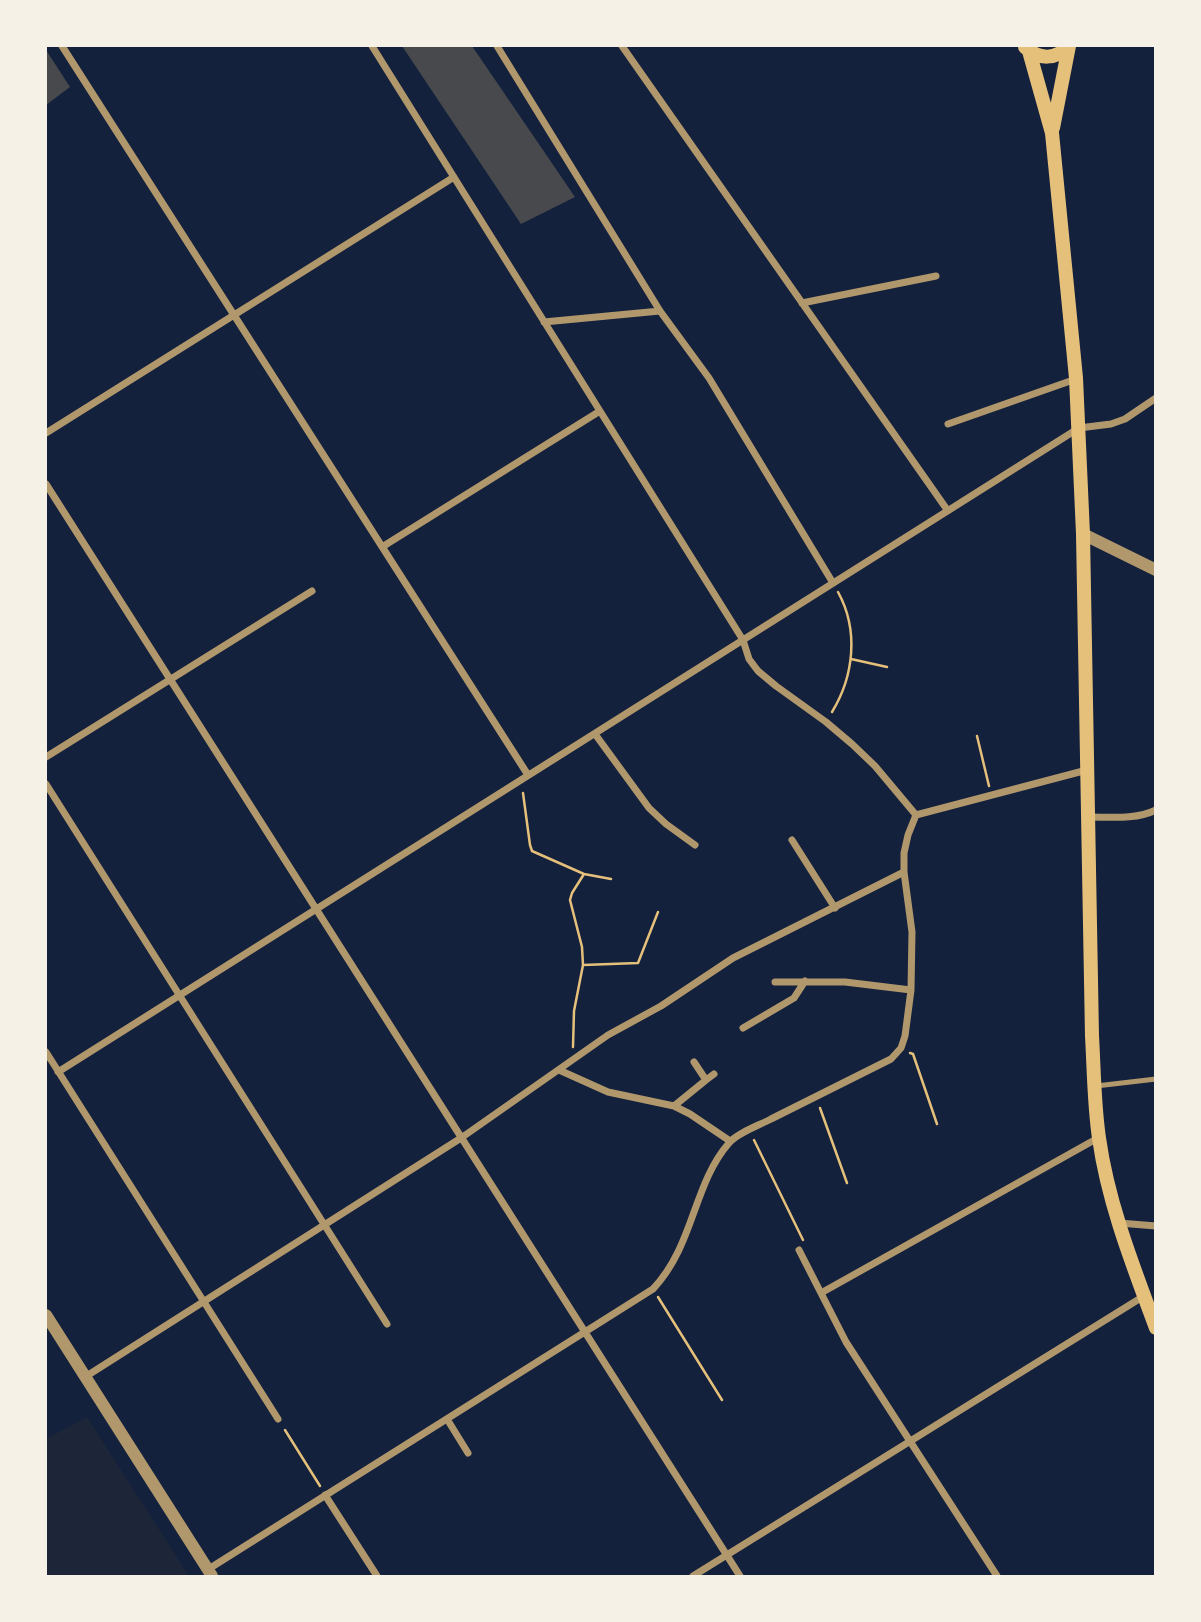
<!DOCTYPE html>
<html>
<head>
<meta charset="utf-8">
<style>
  body { margin:0 }
  #map { position:relative; width:1201px; height:1622px; overflow:hidden; background:#14213d; font-family:"Fira Sans",sans-serif }
  canvas { display:block }
  .frame { position:absolute; inset:0; border:47px solid #f6f1e7; pointer-events:none }
</style>
</head>
<body>
<div id="map">
<canvas width="1201" height="1622"></canvas>
<div class="frame"></div>
</div>
<script>
const g = document.querySelector('canvas').getContext('2d');
g.lineJoin = 'round';
function fillPath(path, color) {
  g.fillStyle = color;
  g.fill(path, 'evenodd');
}
function trace(path, color, width, dash) {
  g.strokeStyle = color;
  g.lineWidth = width;
  g.lineCap = dash ? 'butt' : 'round';
  g.setLineDash(dash || []);
  g.stroke(path);
}
fillPath(new Path2D(`
  M87 1417 189 1576H46V1439Z`), '#1d2539');
fillPath(new Path2D(`
  M402 46H472L575 197 521 224Z
  M46 50 70 87 46 105Z`), '#48494c');
trace(new Path2D(`
  M851 659 887 667
  M832 712C854 676 859 630 838 592
  M977 736 989 786
  M523 793 530 845 532 851 584 874 572 893 570 900 582 947 583 965 574 1011 573 1047
  M584 874 611 879
  M583 965 638 963 658 912
  M910 1053 913 1054 937 1124
  M820 1108 847 1183
  M754 1140 803 1240
  M658 1297 722 1400
  M285 1430 320 1486`), '#e5c07b', 2.5);
trace(new Path2D(`
  M1096 1086 1156 1079`), '#b1986c', 5);
trace(new Path2D(`
  M62 46 528 775
  M497 46 660 311 709 378 833 583
  M622 46 948 511
  M802 303 936 276
  M544 322 660 311
  M948 424 1076 379
  M46 433 454 177
  M46 484 740 1576
  M382 547 600 411
  M595 734 649 808 666 824 695 845
  M46 757 312 591
  M46 784 387 1324
  M916 815 1087 770
  M1088 817C1111 817 1135 820 1156 810
  M792 840 835 908
  M775 982H845L911 990
  M743 1028 794 998 805 981
  M46 1052 278 1419
  M694 1062 706 1080
  M559 1070 608 1092 674 1106 690 1114 730 1141
  M58 1072 1079 428 1111 424 1125 419 1156 398
  M674 1106 706 1080 714 1074
  M1119 1223 1156 1226
  M799 1250 846 1342 997 1576
  M821 1293 1098 1138
  M85 1377 461 1138 608 1035 661 1006 733 958 904 872
  M447 1419 468 1453
  M325 1495 377 1576
  M207 1570 653 1289C694 1246 693 1184 729 1143 737 1133 760 1125 771 1119 811 1099 851 1079 891 1059L901 1048 905 1036 911 990 912 932 904 872V853L908 835 916 815 875 766 852 744 826 722 776 686 758 671 749 659 743 640 372 46
  M693 1576 1144 1296`), '#b1986c', 7);
trace(new Path2D(`
  M1083 534 1156 570
  M46 1315 212 1576`), '#b1986c', 12);
trace(new Path2D(`
  M1025 47C1039 60 1056 60 1069 46
  M1029 51 1052 133 1076 378 1083 534 1092 1036C1094 1070 1094 1104 1099 1138 1108 1203 1133 1266 1156 1328
  M1053 128 1069 46`), '#e5c07b', 14);
</script>
</body>
</html>
